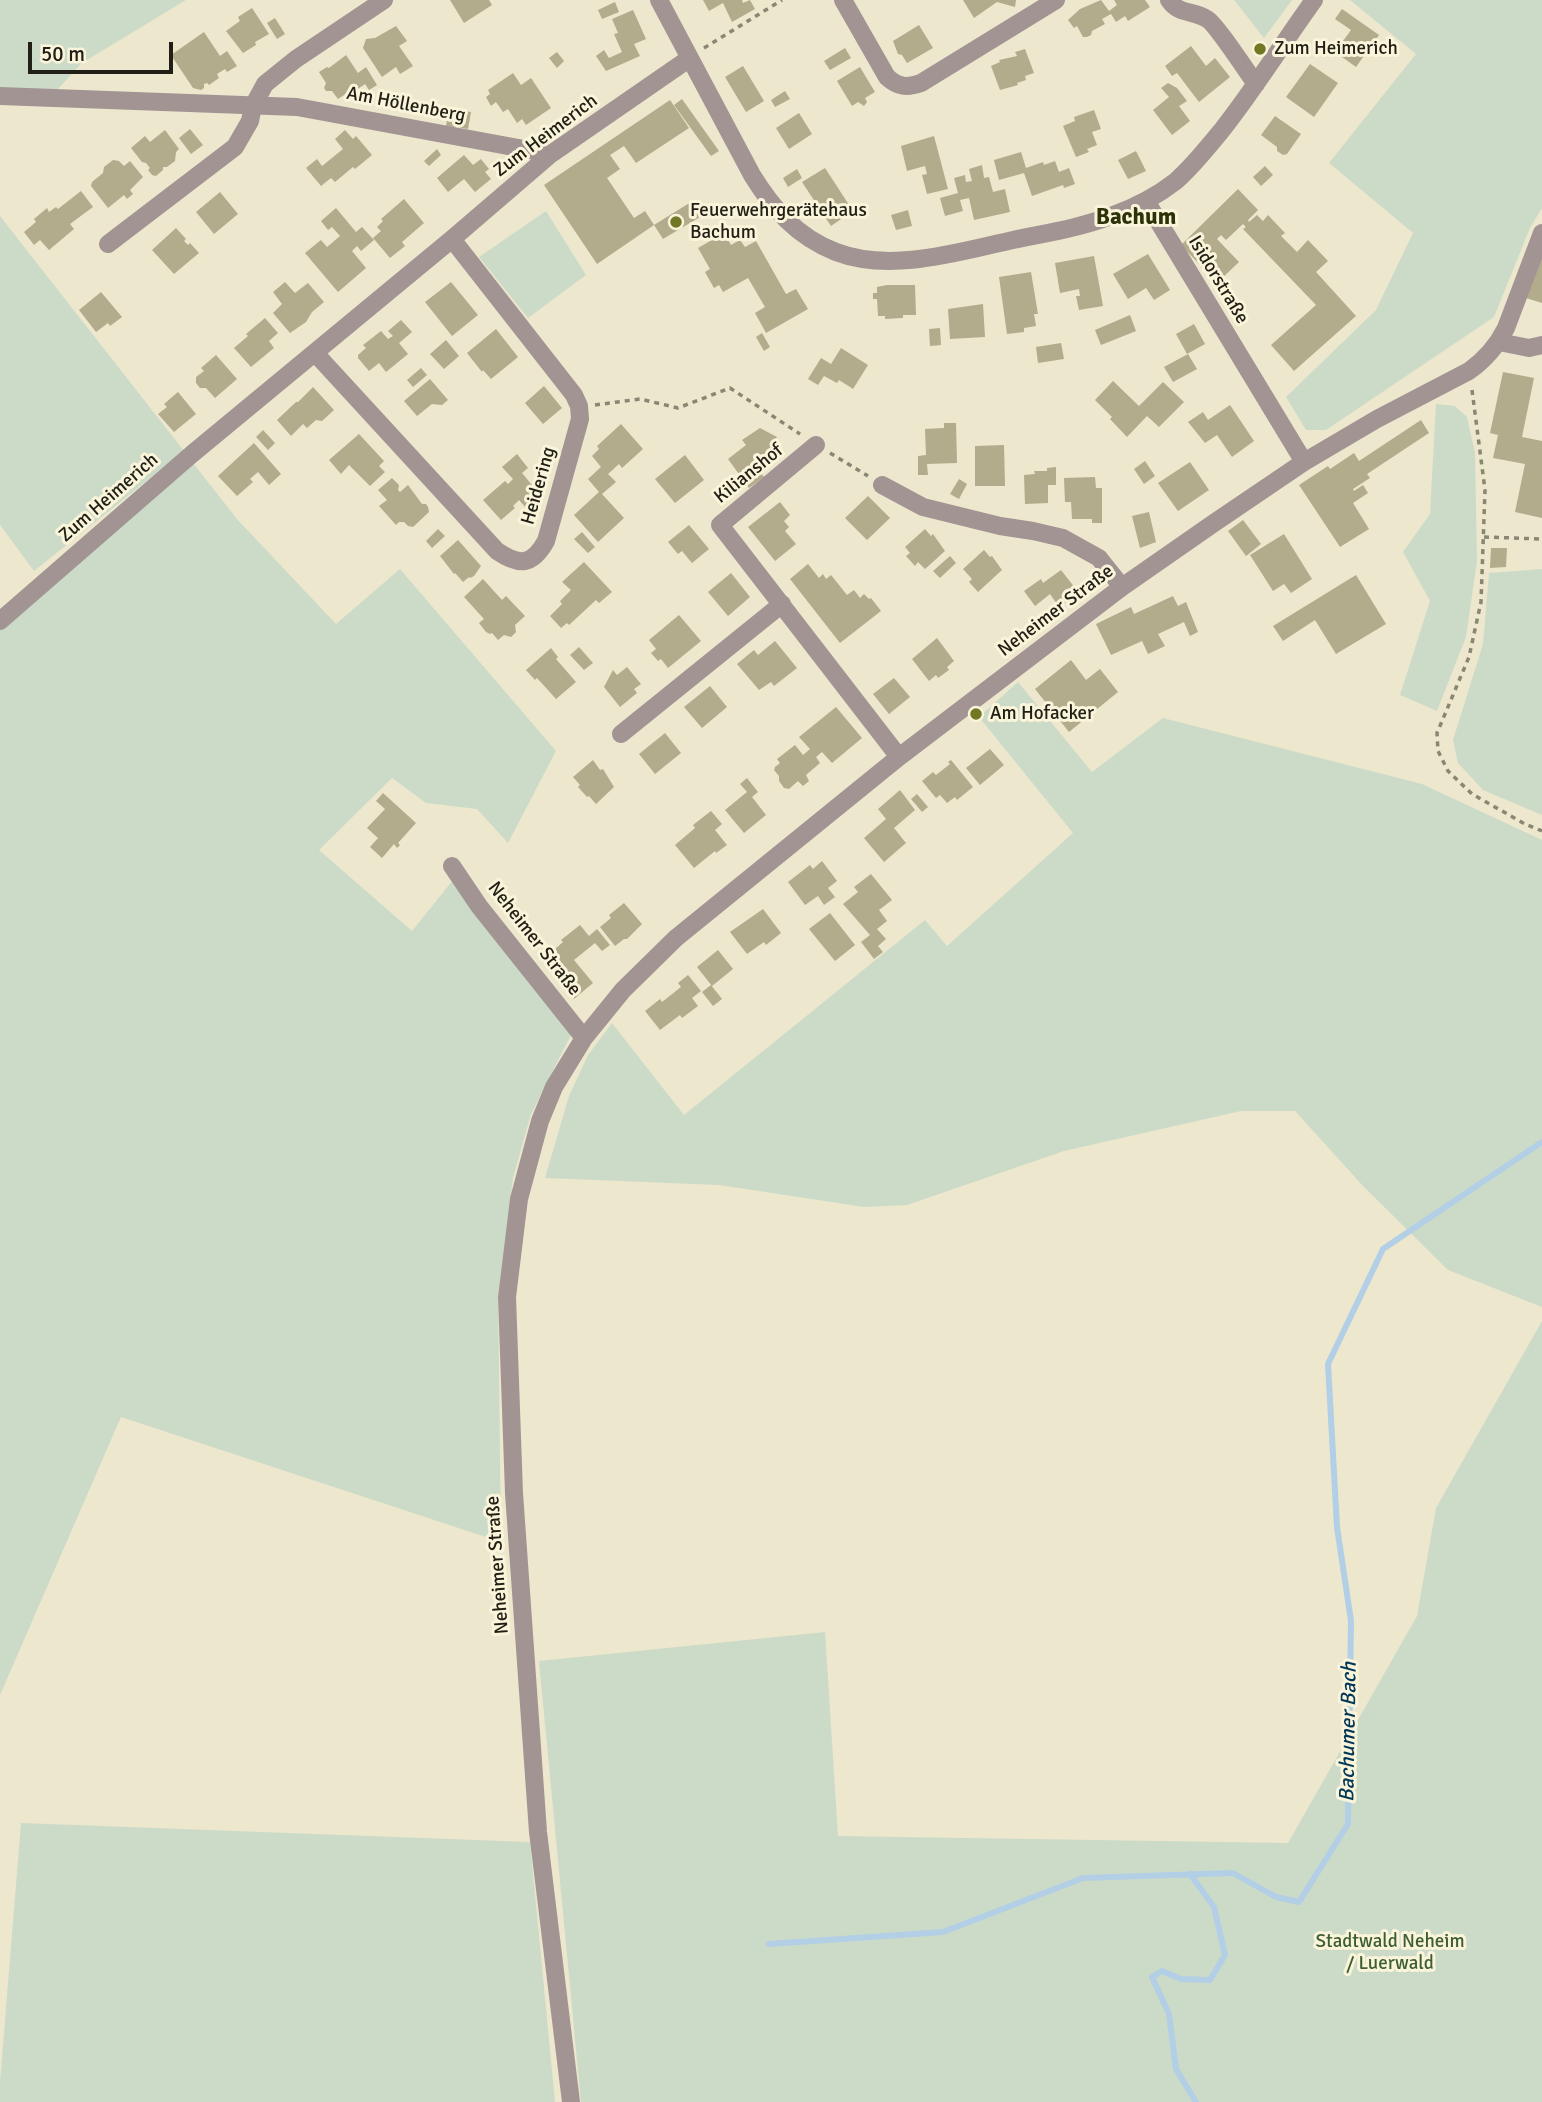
<!DOCTYPE html>
<html>
<head>
<meta charset="utf-8">
<style>
  body { margin:0 }
  #map { position:relative; width:1542px; height:2102px; overflow:hidden; background:#ede7cd; font-family:Signika,sans-serif }
  canvas { display:block }
  .scale { position:absolute; left:28px; top:42px; width:145px; height:32px; box-sizing:border-box; border:4px solid #222016; border-top:0; padding-left:9px; font-size:21px; line-height:24px; white-space:nowrap; color:#222016; -webkit-text-stroke:5px #faf4da; paint-order:stroke }
</style>
</head>
<body>
<div id="map">
<canvas width="1542" height="2102"></canvas>
<div class="scale">50 m</div>
</div>
<script>
const g = document.querySelector('canvas').getContext('2d');
g.lineJoin = 'round';
function fillPath(path, color) {
  g.fillStyle = color;
  g.fill(path, 'evenodd');
}
function trace(path, color, width, dash) {
  g.strokeStyle = color;
  g.lineWidth = width;
  g.lineCap = dash ? 'butt' : 'round';
  g.setLineDash(dash || []);
  g.stroke(path);
}
function write(font, color, halo, rows, align = 'center') {
  g.font = font + ' Signika,sans-serif';
  g.lineWidth = 6;
  g.setLineDash([]);
  g.textBaseline = 'middle';
  g.strokeStyle = halo;
  g.fillStyle = color;
  for (const [text, x, y, turn = 0] of rows) {
    g.save();
    g.translate(x, y);
    g.rotate((+turn || 0) * Math.PI / 180);
    g.textAlign = isNaN(turn) ? turn : align;
    if (halo) g.strokeText(text, 0, 0);
    g.fillText(text, 0, 0);
    g.restore();
  }
}
fillPath(new Path2D(`
  M0 0H186L82 63 56 91 0 89Z
  M1234 0H1292L1264 38Z
  M1350 0H1542V208L1530 228 1494 317 1326 430H1306L1286 397 1376 310 1413 233 1329 163 1416 54Z
  M546 211 586 275 528 318 479 257Z
  M0 216 184 451 34 571 0 525Z
  M1436 404 1455 406 1467 417 1475 453 1477 561 1466 637 1437 711 1400 695 1430 601 1403 552 1430 514Z
  M193 463 237 519 336 624 400 569 556 751 508 843 477 809 426 803 392 778 319 850 412 931 453 880 572 1033 531 1114 513 1178 498 1294 501 1542 121 1417 0 1695V630Z
  M1542 569V815L1483 790 1458 763 1453 740 1483 644 1489 573Z
  M1018 682 1092 772 1163 718 1422 784 1542 840V1307L1448 1270 1363 1186 1295 1111H1241L1064 1151 907 1205 864 1207 719 1185 545 1178 569 1096 588 1055 612 1023 684 1115 925 920 947 946 1073 833 979 717Z
  M1542 1321V2102H581L539 1661 825 1632 838 1836 1288 1843 1417 1616 1436 1508Z
  M21 1823 530 1842 555 2102H0V2082Z`), '#ccdbc8');
trace(new Path2D(`
  M1190 1874 1214 1907 1225 1955 1210 1980 1181 1979 1162 1971 1152 1977 1169 2014 1176 2069 1196 2102
  M769 1944 943 1932 1083 1878 1233 1873 1276 1897 1299 1902 1348 1824 1351 1621 1337 1527 1328 1364 1383 1249 1542 1142`), '#b2cfe6', 6);
fillPath(new Path2D(`
  M450 0H489L492 5 464 23Z
  M703 0H742L743 3 750 0 755 9 732 22 723 3 709 11Z
  M963 0H1016L1015 7 997 2 974 18Z
  M1101 0 1109 11 1117 5 1114 0H1145L1150 7 1128 21 1125 16 1116 22 1111 14 1102 19 1105 24 1092 31 1091 35 1087 37H1083L1077 26 1074 28 1068 20 1080 9Z
  M615 2 619 12 602 19 598 10Z
  M252 8 269 34 255 42 256 45 243 53 226 31 240 21 238 17Z
  M1342 9 1379 35 1356 67 1335 52 1351 30 1335 19Z
  M633 10 646 39 634 44 640 56 606 71 596 56 604 50 609 58 622 52 614 34 618 33 612 19Z
  M275 18 285 34 277 39 267 23Z
  M919 25 933 48 907 63 902 55 898 54 893 41Z
  M396 26 407 41 399 46 413 66 400 74 396 67 382 77 363 48 366 39 375 38Z
  M204 32 220 56 227 51 237 66 227 72 225 69 217 74 219 78 209 85 207 83 204 84V88L201 90 193 88 171 55Z
  M1191 46 1206 66 1215 58 1230 77 1199 102 1177 73 1172 76 1165 66Z
  M845 48 851 58 830 70 824 61Z
  M1025 49 1034 73 1025 76 1026 80 1017 83 1018 85 1000 90 991 66 1000 62 999 60 1017 56 1015 52Z
  M557 52 564 61 557 68 549 58Z
  M346 55 358 73 366 67 377 85 369 90 365 84 352 93 350 91 338 99 332 91H326L324 88 326 83 319 72 327 67 329 68Z
  M1310 64 1338 83 1314 117 1286 97Z
  M743 66 764 101 746 112 725 77Z
  M860 67 875 92 865 98 867 102 864 106 858 102 852 106 837 81Z
  M513 73 521 85 531 78 551 108 526 125 522 119 517 123 508 109 503 112 496 102 491 106 486 97 490 94 488 90Z
  M1168 83 1177 88 1187 101 1179 106 1190 121 1172 135 1153 110 1169 97 1161 88Z
  M785 91 790 99 775 107 771 100Z
  M682 99 719 151 711 156 674 105Z
  M670 100 689 128 636 163 624 146 610 155 620 169 607 178 634 218 645 211 654 225 597 264 544 185Z
  M449 109 471 112 468 129 446 126Z
  M1094 110 1101 129 1092 132 1097 145 1087 149 1089 152 1076 157 1063 126 1075 121 1074 117Z
  M799 113 812 134 789 149 776 128Z
  M1275 116 1301 134 1287 154 1283 155 1277 151V147L1261 135Z
  M190 129 203 145 191 154 179 138Z
  M165 130 179 149 176 152 175 161 167 167H163V170L156 176 152 175 148 170 150 168 146 163 142 162 131 148 145 136 150 142Z
  M345 130 353 139 356 136 372 155 355 169 353 167 335 182 331 178 321 186 306 168 317 159 322 166 343 149 335 139Z
  M934 136 948 189 927 194 922 175 927 174 925 166 907 171 901 146Z
  M437 149 441 155 429 166 424 161Z
  M1136 151 1146 171 1128 179 1118 160Z
  M1021 152 1026 168 1043 162 1044 165 1055 161 1059 172 1069 168 1075 184 1064 188 1063 185 1032 196 1024 173 999 180 994 160Z
  M464 155 473 165 481 159 489 169 485 172 491 179 475 192 464 179 448 192 437 178Z
  M113 160 119 161 124 166 130 161 143 177 130 190 133 194 127 199 124 195 108 208 91 186 92 182 103 173 104 167Z
  M982 165 984 178 989 177 993 192 1005 189 1010 212 974 220 969 198 960 200 963 211 945 216 940 198 958 193 954 178 965 175 966 182 972 181 969 169Z
  M1265 166 1273 175 1261 186 1253 177Z
  M825 168 853 211 831 226 802 182Z
  M797 169 802 178 788 187 783 178Z
  M1238 189 1258 210 1248 220 1249 222 1257 215 1263 221 1268 215 1285 233 1281 236 1297 252 1308 240 1328 261 1316 272 1356 316 1294 371 1271 345 1316 305 1243 229 1246 227 1243 224 1226 240 1221 235 1217 239 1239 262 1217 283 1181 245Z
  M81 191 93 207 70 224 74 229 49 250 40 240 34 245 24 232 36 222 34 219 47 208 49 212 56 207 58 209Z
  M220 192 238 214 214 234 196 212Z
  M404 199 424 223 402 242 405 246 390 258 373 238 381 231 377 227 383 221 381 219Z
  M691 202 700 217 663 239 654 225Z
  M336 208 356 232 362 227 374 240 361 251 357 246 352 251 366 268 338 292 305 253 321 240 327 247 340 236 332 227 328 230 321 221Z
  M908 210 912 226 896 230 891 215Z
  M176 228 186 239 184 241 188 245 190 243 199 253 174 274 152 250Z
  M724 233 731 245 740 240 745 247 756 241 786 294 796 289 808 309 766 333 755 313 765 307 748 278 723 292 719 285 714 288 705 272 710 269 698 248Z
  M1542 252V303L1526 298Z
  M1148 254 1170 290 1154 300 1146 288 1128 299 1113 274Z
  M1094 256 1103 306 1079 310 1076 296H1080L1079 289 1060 293 1055 263Z
  M1031 272 1038 314H1034L1036 326 1024 328V332L1007 334 999 277Z
  M285 282 295 293 308 283 324 302 312 312 306 322 290 333 273 313 282 304 273 292Z
  M451 282 478 315 452 336 425 302Z
  M887 285H915L916 315H903V318L885 319V316H878L877 299H873V293H877V287Z
  M101 292 122 317 110 326 108 323 96 332 79 310Z
  M983 304 985 337 950 339 948 309Z
  M1130 315 1136 331 1101 345 1095 330Z
  M265 318 278 333 269 341 274 348 251 367 234 348 248 336 246 334Z
  M401 320 412 332 399 343 408 354 386 372 379 363 369 371 358 358V355L366 348 363 345 381 331 388 339 393 336 388 331Z
  M1194 324 1205 344 1187 354 1176 334Z
  M940 328 941 345 930 346 929 329Z
  M496 329 518 357 491 379 483 370 482 372 467 353Z
  M762 333 770 347 764 351 756 337Z
  M446 340 459 356 444 369 430 354Z
  M1061 343 1064 359 1038 363 1036 347Z
  M841 348 868 365 853 389 839 380 837 383 824 376 818 385 808 379 821 358 831 364Z
  M1188 354 1197 369 1173 382 1164 367Z
  M216 355 237 379 215 398 206 388H200L196 383V377L204 371 201 368Z
  M421 368 427 375 413 387 407 380Z
  M1503 372 1534 378 1522 437 1542 441V518L1515 512 1525 464 1493 458 1498 435 1490 433Z
  M430 379 448 400 442 405 432 404 417 416 404 401Z
  M1113 381 1139 406 1163 382 1184 402 1159 427 1147 416 1127 437 1110 419 1112 417 1095 400Z
  M544 386 562 408 543 424 525 403Z
  M313 387 334 410 322 421 316 420 307 428 303 424 291 436 277 420 296 402H298Z
  M178 392 196 414 174 432 158 414 167 407 164 404Z
  M1230 405 1254 441 1232 457 1217 435 1205 443 1188 422 1203 412 1208 420Z
  M1421 420 1429 433 1367 474 1370 478 1353 489 1354 491 1363 485 1368 493 1353 503 1369 529 1340 547 1299 485 1328 466 1330 469 1354 453 1359 461Z
  M944 423H956L957 463 927 464 928 475H918V456L926 455 925 429 944 428Z
  M621 424 643 449 622 468 619 464 608 474 616 482 602 494 624 518 598 542 574 515 599 492 588 479 601 467 592 456 599 449 597 446Z
  M760 428 777 437 768 453 772 459 758 469 764 477 749 488 728 459 746 445 742 440Z
  M263 430 275 443 268 450 256 437Z
  M359 434 384 461 379 466 385 472 370 486 349 465 341 474 329 460Z
  M254 443 281 474 269 485 258 472 250 479 253 482 237 496 218 476Z
  M1004 445 1005 486H975V446Z
  M517 454 528 468 522 473 541 496 526 508 519 500 513 506 515 508 501 520 483 500 505 481 508 484 513 479 502 467Z
  M685 455 704 480 675 503 655 479Z
  M1145 461 1155 476 1144 484 1134 469Z
  M1190 462 1209 490 1178 511 1158 483Z
  M1056 467V485H1048V503L1025 504 1024 475 1035 474 1034 471H1047V468Z
  M1095 477 1096 488H1102V523H1092V519H1072L1071 502H1065L1064 478Z
  M392 478 399 485 398 490 400 492 408 485 422 504H426L428 507 429 512 413 527 408 526 404 522H399L396 525 379 506 387 500 378 490Z
  M959 479 967 484 959 499 950 494Z
  M868 496 890 518 867 540 845 518Z
  M780 502 790 515 784 521 789 527 785 531 796 544 775 561 748 527Z
  M1149 512 1156 542 1140 548 1132 516Z
  M1243 520 1261 544 1246 556 1228 531Z
  M689 525 709 549 692 563 682 551 678 554 668 542Z
  M438 529 445 536 432 548 426 541Z
  M925 529 931 536 933 534 945 551 925 569 918 562 915 566 906 556 910 553 905 547Z
  M582 532 595 547 588 553 574 539Z
  M1284 534 1312 579 1291 593 1284 584 1273 591 1250 555Z
  M458 540 481 566 474 576 470 578 469 577 463 582 455 573 454 574 440 556Z
  M1491 548H1507L1506 567 1490 568Z
  M984 550 990 557 992 556 1002 570 978 592 969 582 972 579 963 569Z
  M950 556 956 563 940 578 933 571Z
  M584 562 612 592 599 603 596 600 569 625 567 623 561 628 550 616 562 604 560 601 571 590 562 582Z
  M808 564 819 578 823 574 826 579 831 575 847 595 854 590 860 598 864 594 869 599 871 598 881 611 840 643 790 579Z
  M1061 570 1079 593 1059 607 1050 594 1035 606 1024 591 1041 579 1043 583Z
  M731 573 750 597 728 616 708 592Z
  M1356 575 1386 624 1336 654 1315 620 1283 641 1273 626Z
  M483 579 502 600 506 596 525 616 515 625 516 632 511 637 504 635 498 640 492 633 490 634 486 632 479 623 484 619 464 597Z
  M1173 596 1178 606 1186 602 1198 632 1190 636 1184 622 1158 634 1165 646 1148 654 1142 641 1111 655 1096 624 1131 607 1134 614Z
  M679 615 701 641 668 668 661 659 658 661 651 653 656 649 649 640Z
  M937 638 954 661 947 667 949 670 938 678 936 675 929 681 912 659Z
  M775 641 797 668 774 686 771 682 759 690 737 664 754 650 758 655Z
  M579 647 593 663 584 670 570 655Z
  M551 648 558 657 556 659 576 682 556 699 537 678 535 680 526 670Z
  M1071 660 1086 680 1100 669 1118 692 1069 732 1035 689Z
  M627 667 641 684 634 689 637 693 620 707 604 687 613 670 617 675Z
  M894 678 910 697 889 714 873 694Z
  M710 686 727 707 702 728 684 707Z
  M836 707 862 738 832 763 822 752 816 757 820 763 806 775 809 781 803 786 798 781 789 789 784 788 779 781V776L774 770 775 767 780 763 777 759 795 745 803 755 810 749 799 737Z
  M665 733 681 753 655 774 639 754Z
  M990 749 1004 765 980 785 966 768Z
  M593 760 600 770 603 769 614 787 596 804 589 796 587 797 578 787 580 785 573 777Z
  M951 760 973 787 957 800 955 797 947 803 940 795 936 798 922 781 933 772 936 775 950 764 948 762Z
  M747 778 758 792 752 797 766 815 744 833 725 810 747 792 740 784Z
  M900 790 915 810 894 828 906 843 884 862 864 838 886 819 878 809Z
  M383 793 416 823 398 843 400 845 397 848 394 844 382 858 370 847 378 838 367 828 385 809 376 801Z
  M917 794 928 807 922 812 911 799Z
  M711 811 722 824 715 830 727 845 716 853 715 851 694 868 675 845 695 828 693 825Z
  M822 861 837 881 828 888 835 897 824 905 818 896 805 905 788 882 810 865 813 869Z
  M871 874 892 900 879 910 887 921 877 929 886 939 878 946 883 952 874 959 861 942 870 935 843 904 858 892 854 887Z
  M624 903 642 924 627 939H624L615 946 600 927 611 918 609 915Z
  M763 909 781 933 766 945 764 942 747 954 730 932Z
  M830 913 855 945 835 961 809 929Z
  M580 925 589 936 597 929 610 945 602 951 595 943 574 960 593 983 574 999 554 975 558 971 546 957 563 942 561 940Z
  M718 950 733 969 712 986 697 967Z
  M688 975 701 991 692 998 698 1006 682 1018 680 1015 660 1030 645 1011 660 999 662 1002 681 987 678 983Z
  M711 985 722 999 713 1006 702 992Z`), '#b2ab8c');
trace(new Path2D(`
  M704 48 782 0
  M1472 390 1485 490 1481 602 1469 657 1437 733 1438 751 1448 771 1472 794 1525 824 1542 831
  M595 405 640 399 678 408 730 388 800 434
  M830 453 868 476
  M1484 537 1542 539`), '#8a8674', 3.5, [5, 5]);
trace(new Path2D(`
  M659 0 752 175C773 209 797 237 836 252 891 273 958 252 1013 240 1046 233 1079 228 1111 216 1133 208 1157 196 1176 181 1193 166 1208 147 1222 130 1255 88 1283 43 1314 0
  M843 0 887 77C898 87 907 88 921 83L1056 0
  M1169 0C1179 15 1193 10 1207 19 1216 24 1247 72 1256 84
  M0 96 297 107 551 154
  M1146 201 1304 462
  M108 244 235 147 250 121 253 106 265 84 296 59 384 0
  M1499 342 1529 348 1542 345
  M315 353 497 551C519 566 532 566 546 541L580 419 579 406 574 395 452 239
  M816 445 720 525 899 757
  M882 485 923 507 1000 526 1033 531 1063 538 1099 558 1122 587
  M0 621 192 454 452 239 551 154 690 58
  M621 734 782 604
  M452 866 479 906 584 1038
  M571 2102 538 1832 514 1493 507 1297 519 1199 540 1121 554 1087 584 1038 623 990 676 938 899 757 1122 587 1214 523 1304 462 1377 419 1469 371C1486 359 1497 346 1506 328L1542 233`), '#a29493', 18);
for (const [x, y, r, color] of [
  [1260,49,7,"#707823"],
  [676,222,7,"#707823"],
  [976,714,7,"#707823"]
]) {
  const dot = new Path2D();
  dot.arc(x, y, r, 0, 2 * Math.PI);
  g.fillStyle = color;
  g.fill(dot);
  trace(dot, '#faf4da', 2.5);
}
write('19px', '#222016', '#faf4da', [
  ["Zum Heimerich",1274,49],
  ["Feuerwehrgerätehaus",690,211],
  ["Bachum",690,233],
  ["Am Hofacker",990,714]
], 'left');
write('19px', '#222016', '#faf4da', [
  ["Am Höllenberg",406,105,11],
  ["Zum Heimerich",546,136,-37],
  ["Isidorstraße",1218,280,59],
  ["Kilianshof",749,474,-39],
  ["Heidering",539,486,-74],
  ["Zum Heimerich",109,498,-41],
  ["Neheimer Straße",1056,611,-37],
  ["Neheimer Straße",534,939,52],
  ["Neheimer Straße",498,1565,-94]
]);
write('19px', '#3d5e35', '#faf4da', [
  ["Stadtwald Neheim",1390,1942],
  ["/ Luerwald",1390,1964]
]);
write('italic 21px', '#023756', '#faf4da', [
  ["Bachumer Bach",1349,1732,-89]
]);
write('bold 23px', '#2e3209', '#faf4da', [
  ["Bachum",1136,218]
]);
</script>
</body>
</html>
